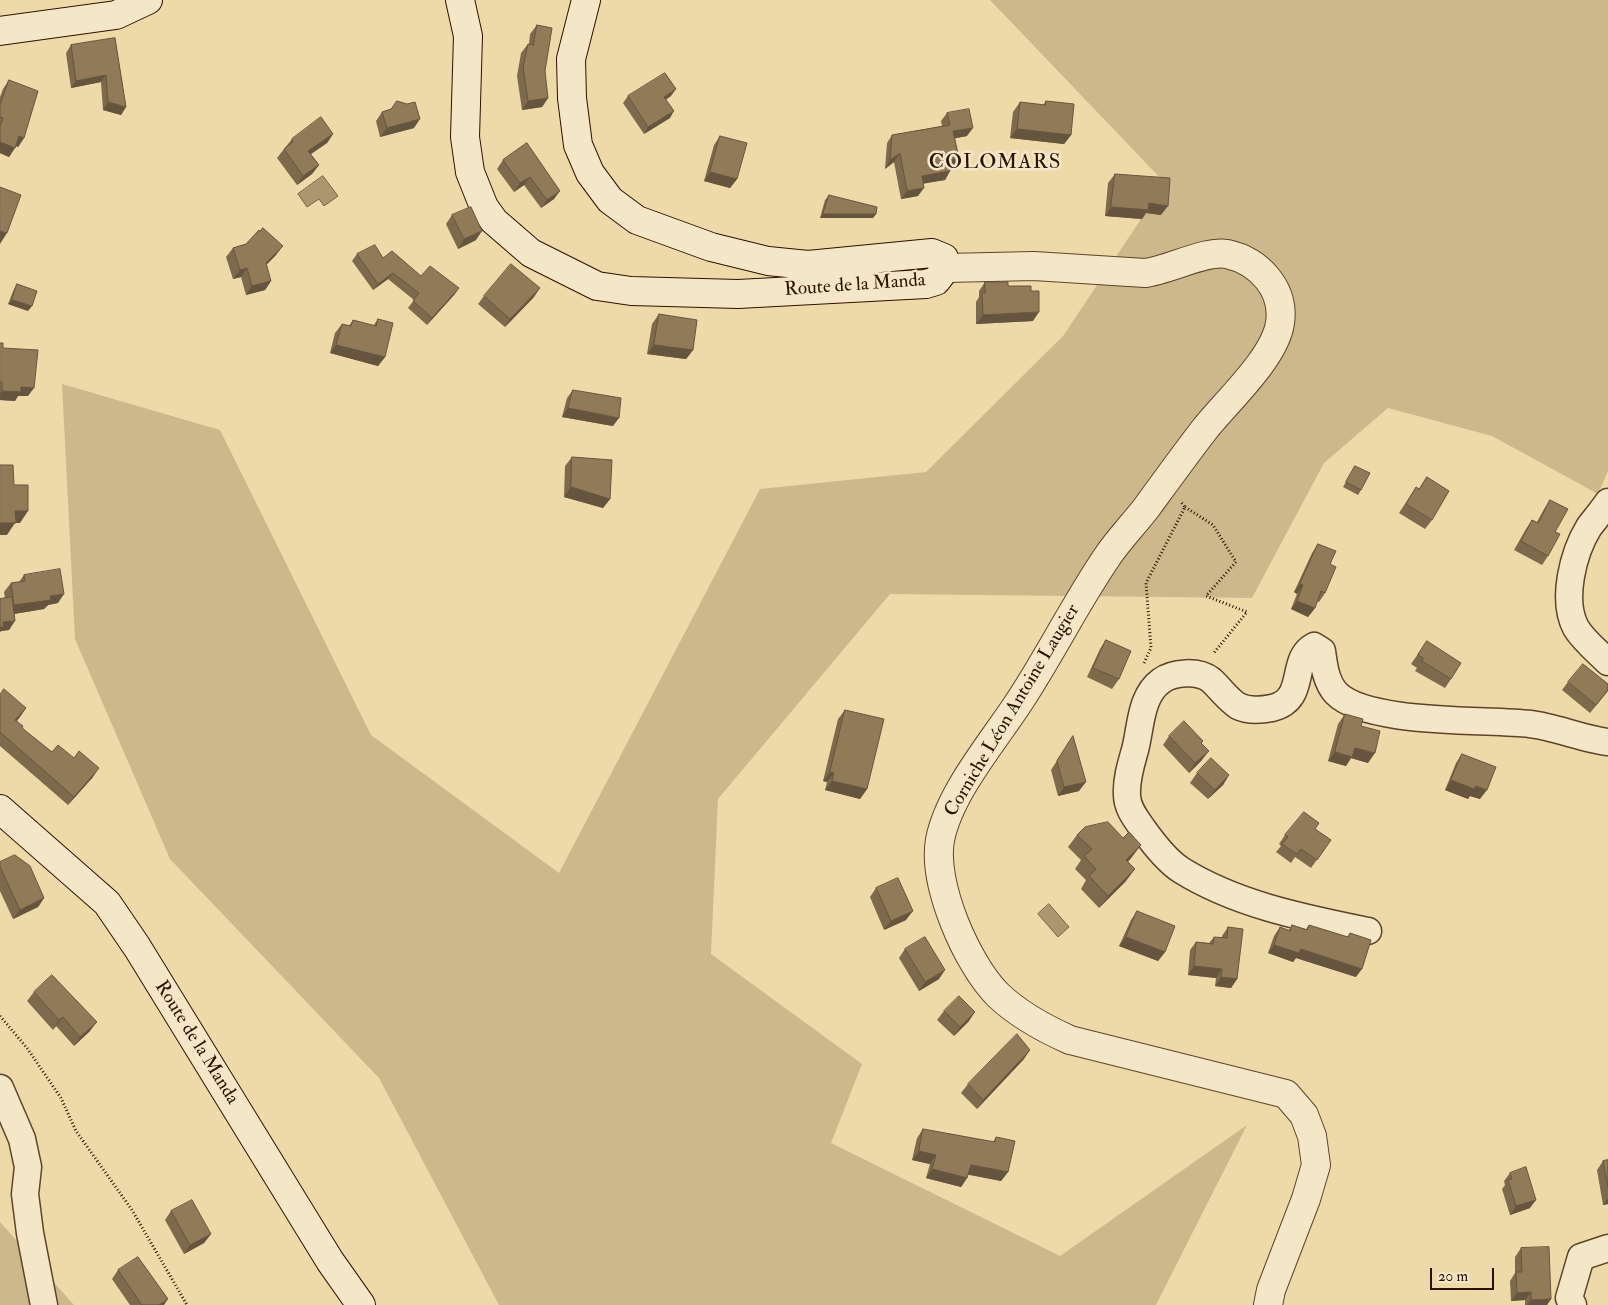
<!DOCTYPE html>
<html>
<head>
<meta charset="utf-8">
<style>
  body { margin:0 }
  #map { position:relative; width:1608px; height:1305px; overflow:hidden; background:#eedaa9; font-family:"IM FELL Double Pica",serif }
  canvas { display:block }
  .scale { position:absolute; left:1430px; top:1268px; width:64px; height:22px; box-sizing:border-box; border:2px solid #2c1100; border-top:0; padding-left:6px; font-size:15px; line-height:18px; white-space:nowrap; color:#2c1100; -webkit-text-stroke:4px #f4e7c7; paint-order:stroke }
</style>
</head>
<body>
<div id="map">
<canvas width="1608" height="1305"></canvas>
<div class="scale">20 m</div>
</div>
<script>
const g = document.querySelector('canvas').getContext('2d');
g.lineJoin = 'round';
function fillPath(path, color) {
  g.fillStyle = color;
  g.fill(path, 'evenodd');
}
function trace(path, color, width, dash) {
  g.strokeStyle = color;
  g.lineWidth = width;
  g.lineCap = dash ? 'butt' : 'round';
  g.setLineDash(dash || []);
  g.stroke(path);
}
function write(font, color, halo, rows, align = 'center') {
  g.font = font + ' "IM FELL Double Pica",serif';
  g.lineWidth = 5;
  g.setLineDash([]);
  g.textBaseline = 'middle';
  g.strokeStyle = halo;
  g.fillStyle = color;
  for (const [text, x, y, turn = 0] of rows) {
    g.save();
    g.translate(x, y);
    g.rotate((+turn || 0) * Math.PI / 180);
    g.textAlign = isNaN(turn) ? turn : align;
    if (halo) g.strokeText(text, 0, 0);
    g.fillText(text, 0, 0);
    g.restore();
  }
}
fillPath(new Path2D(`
  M990 0H1608V471L1598 494 1492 436 1388 408 1324 463 1252 598 890 594 718 799 711 954 862 1064 831 1143 1060 1256 1247 1125 1156 1305H499L379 1078 170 859 75 639 62 384 220 430 371 735 559 873 760 489 926 472 1063 336 1165 183Z
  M0 1222 74 1305H0Z`), '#cdb88c');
const water = new Path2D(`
  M323 176 338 196 324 206 319 199 307 207 298 194Z
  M1049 904 1069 927 1058 937 1038 914Z`);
fillPath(water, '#ac9670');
trace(water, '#796143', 1);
const minor = new Path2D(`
  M1608 502C1602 511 1595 519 1589 527 1573 553 1561 600 1576 628 1584 641 1597 651 1608 662
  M1368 931C1305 918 1237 905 1181 870 1167 861 1153 843 1143 829 1136 819 1127 808 1127 795 1126 780 1131 764 1135 750 1141 728 1140 696 1161 681 1173 672 1198 670 1211 680 1220 688 1228 700 1238 706 1248 711 1262 710 1272 708 1308 700 1289 659 1314 646L1322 651C1324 666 1326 682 1336 693 1367 725 1486 719 1530 724 1556 727 1582 739 1608 742
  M0 1088 22 1139 28 1167 25 1194 30 1233 44 1305
  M1573 1305 1569 1298 1581 1257 1608 1248`);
const tertiary = new Path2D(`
  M946 268 1034 266 1145 273C1169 270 1206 250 1227 254 1259 261 1285 289 1280 323 1275 358 1226 402 1204 430 1184 456 1166 481 1147 507 1134 524 1119 539 1107 557 1075 604 1050 655 1019 702 993 742 949 793 940 840 932 884 967 964 998 995 1019 1015 1043 1028 1070 1040L1286 1094 1304 1115 1312 1136 1316 1165 1306 1199 1271 1290 1268 1305`);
const secondary = new Path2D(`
  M460 0 468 36 465 137 470 172 484 207 494 221 531 253 597 286 631 291 738 294 926 284 936 281 946 268 944 258 932 253 808 265 768 261 711 247 637 220 610 200 590 173 578 145 572 98 571 59 586 0
  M0 31 116 15 148 0
  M0 809 107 903 137 947 330 1261 361 1305`);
trace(minor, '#5c432a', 29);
trace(tertiary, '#5c432a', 30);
trace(secondary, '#2c1100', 30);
trace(new Path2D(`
  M1185 507 1213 525 1236 562 1206 596 1247 612 1213 654
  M1144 663 1151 648 1146 583 1185 507 1181 502
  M0 1016 27 1048 61 1098 76 1131 132 1210 187 1305`), '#2c1100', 3, [1, 2.5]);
trace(minor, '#f4e7c7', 26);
trace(tertiary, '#f4e7c7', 28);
trace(secondary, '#f4e7c7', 28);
fillPath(new Path2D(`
  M537 25 548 98 542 107 522 110 517 76 521 53 528 44H529L530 34Z
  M115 38 126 107 121 115 103 110 101 82 71 88 66 53 71 45Z
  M9 80 24 138 18 147 16 146 9 157 0 153V97L3 89Z
  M628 96H671L666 99 670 118 644 134 623 103Z
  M1046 101 1071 135 1064 144 1010 138 1013 112 1020 102 1043 105Z
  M382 112 414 128 380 137 376 121Z
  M947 113 967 136 955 138 953 167H950V171L945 180 923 183 918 196 901 199 894 162 885 169 887 143 892 135 942 126 941 121Z
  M333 134 327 143 311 154 319 165 312 174 297 185 277 158 292 139Z
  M720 136 737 179 730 188 704 181 714 145Z
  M527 143 554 199 541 208 524 185 514 192 497 169 503 160Z
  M1115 174 1161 215 1146 213 1142 219 1105 216 1108 183Z
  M829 195 876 214 873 218H820L825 200Z
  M452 215 476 240 458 249 446 224Z
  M260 231 276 255 266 265 271 281 265 290 246 295 241 277 233 279 226 257 233 248 246 244Z
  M357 254 383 258 421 276 459 288 454 295 427 325 408 308 414 300 388 279 373 290 352 261Z
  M985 282 1008 286 1033 321 976 324V302L979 297V291Z
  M17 284 28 311 8 304 14 289Z
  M484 296 534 297 505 327 478 304Z
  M659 314 693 350 686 359 647 354 652 324Z
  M378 319 385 357 378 366 330 353 335 333 342 324 349 326 353 320 373 326Z
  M0 343 3 348 28 396H18L15 401 0 400Z
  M573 390 613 426 562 417 567 398Z
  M572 457 610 499 603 508 564 497 565 466Z
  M1355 466 1361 490 1358 495 1343 487Z
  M1427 477 1432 520 1425 529 1399 513 1416 487 1419 489Z
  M1550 500 1555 532 1548 556 1542 565 1514 550 1526 529 1532 520 1537 522 1544 509Z
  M1318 544 1330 564 1325 593 1319 602 1317 601 1315 608 1308 617 1291 609 1297 594 1294 592 1312 553Z
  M24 575 58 603 48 605 44 609 14 614 9 630 1 631 0 632V599L5 598 4 592 11 583 19 582Z
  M1106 640 1119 679 1112 689 1087 677 1100 649Z
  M1427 641 1451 679 1445 688 1415 671 1417 668 1411 664Z
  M1568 682 1608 691 1590 713 1562 690Z
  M0 695 26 708 17 721 22 728 52 752 93 777 68 805 0 746Z
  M845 710 867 789 860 799 825 790 827 782 823 781 838 719Z
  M1345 714 1361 726 1368 763 1351 758 1346 766 1328 761 1338 724Z
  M1073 736 1079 791 1058 796 1051 770Z
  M1169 736 1203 741 1201 743 1202 760 1189 773 1163 745Z
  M1462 754 1480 799 1470 796 1468 799 1445 790 1456 763Z
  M1197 773 1229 775 1223 785 1208 799 1190 783Z
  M1315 829 1331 840 1311 868 1295 857 1291 863 1276 852 1281 846 1279 844 1285 835Z
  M1077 835 1132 857 1128 862 1126 881 1099 908 1081 889 1086 880 1075 869 1081 860 1068 847Z
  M0 862 44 898 38 907 13 919 0 891Z
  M876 888 906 920 884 930 870 897Z
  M1137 911 1165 952 1158 961 1119 946 1131 920Z
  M1292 925 1306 929 1309 925 1347 937 1350 933 1356 977 1296 958 1293 962 1268 953 1274 936 1280 927 1289 930Z
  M1228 927 1237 979 1231 988 1215 986 1216 978 1188 975 1190 950 1196 942 1209 943 1214 937 1222 938V936Z
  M905 949 939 979 919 991 899 958Z
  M34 992 90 1031 74 1046 56 1026 53 1030 27 1001Z
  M944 1011 969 1021 954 1036 937 1020Z
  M1024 1059 977 1109 961 1093 968 1084Z
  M923 1129 993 1142 996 1137 1008 1172 1001 1181 968 1174 967 1178 961 1187 926 1178 930 1164 912 1160 917 1138Z
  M1608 1160V1204L1603 1205 1597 1170 1603 1161Z
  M1510 1173 1530 1208 1510 1215 1502 1189 1505 1185 1504 1181Z
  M171 1211 211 1234 204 1243 184 1254 165 1220Z
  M1521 1248 1551 1299 1547 1305H1525V1300L1511 1301 1510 1281 1515 1273V1257Z
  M118 1270 164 1305H130L112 1279Z`), '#7d694c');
fillPath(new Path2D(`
  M106 75 101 82 71 88 76 81Z
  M676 89 671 96 660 104 664 97Z
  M548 98 542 107 522 110 528 101Z
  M108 102 126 107 121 115 103 110Z
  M674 111 670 118 644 134 648 127Z
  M420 119 414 128 380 137 387 128Z
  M973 128 967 136 947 140 953 131Z
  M1017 129 1071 135 1064 144 1010 138Z
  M333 134 327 143 302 160 308 151Z
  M19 136 24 138 18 147 13 145Z
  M0 142 15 148 9 157 0 153Z
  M900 153 894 162 885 169 890 160Z
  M959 158 953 167 943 168 949 160Z
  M319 165 312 174 297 185 303 176Z
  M950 171 945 180 916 185 922 176Z
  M710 172 737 179 730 188 704 181Z
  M530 177 524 185 514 192 520 183Z
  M924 188 918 196 901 199 907 191Z
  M560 191 554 199 541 208 547 200Z
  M1149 203 1168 206 1161 215 1146 213 1142 219 1105 216 1111 207Z
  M823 214H876L873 218H820Z
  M0 231 7 233 0 244Z
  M482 231 476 240 458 249 464 239Z
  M283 246 276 255 259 272 266 263Z
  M247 268 241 277 233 279 240 270Z
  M393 273 388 279 373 290 378 284Z
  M271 281 265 290 246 295 252 286Z
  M459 288 454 295 427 325 432 318Z
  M540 288 534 297 505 327 510 319Z
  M12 300 32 306 28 311 8 304Z
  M1039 312 1033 321 976 324 983 315Z
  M336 345 385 357 378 366 330 353Z
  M654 345 693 350 686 359 647 354Z
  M21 387 34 388 28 396H18L15 401 0 400V394L2 391Z
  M568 408 619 418 613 426 562 417Z
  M571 487 610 499 603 508 564 497Z
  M15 511H28L20 523H15L7 535H0V523Z
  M1300 584 1303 585 1297 594 1294 592Z
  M64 594 58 603 48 605 44 609 7 615 14 605 50 596Z
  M1297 601 1315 608 1308 617 1291 609Z
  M15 621 9 630 1 631 0 632V627L3 622Z
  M26 708 20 717 9 728 15 720Z
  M1355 748 1375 753 1368 763 1351 758 1346 766 1328 761 1335 752Z
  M1209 751 1202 760 1189 773 1195 763Z
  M99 768 93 777 68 805 74 797Z
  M830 772 834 773 827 782 823 781Z
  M1229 775 1223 785 1208 799 1215 790Z
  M1451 780 1476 786 1487 790 1480 799 1470 796 1468 799 1445 790Z
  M832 781 867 789 860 799 825 790Z
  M1086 782 1079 791 1058 796 1064 787Z
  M1141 845 1132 857 1117 872 1126 860Z
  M1135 869 1126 881 1099 908 1108 896Z
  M44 898 38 907 13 919 20 910Z
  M913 911 906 920 884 930 891 921Z
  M1126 937 1165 952 1158 961 1119 946Z
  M1274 945 1301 949 1362 969 1356 977 1296 958 1293 962 1268 953Z
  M1194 966 1222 969 1216 978 1188 975Z
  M945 970 939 979 919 991 925 982Z
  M1221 977 1237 979 1231 988 1215 986Z
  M975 1012 969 1021 954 1036 960 1027Z
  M63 1017 56 1026 53 1030 59 1020Z
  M97 1022 90 1031 74 1046 80 1037Z
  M1030 1050 1024 1059 977 1109 983 1100Z
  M919 1151 936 1155 930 1164 912 1160Z
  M971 1165 1008 1172 1001 1181 964 1174Z
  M932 1169 967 1178 961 1187 926 1178Z
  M1608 1198V1204L1603 1205Z
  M1536 1200 1530 1208 1510 1215 1516 1206Z
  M211 1234 204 1243 184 1254 190 1245Z
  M1531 1292 1525 1300 1511 1301 1517 1293Z
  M168 1299 164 1305H159Z
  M1551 1299 1547 1305H1527L1531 1300Z`), '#66553e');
const building = new Path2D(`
  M537 25 552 28 545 71 548 98 528 101 523 67 528 44 533 45Z
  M115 38 126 107 108 102 106 75 76 81 71 45Z
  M665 73 676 89 664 97 674 111 648 127 628 96Z
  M9 80 38 91 24 138 19 136 15 148 0 142V126L3 118 0 117V105Z
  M397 101 407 104 415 102 420 119 387 128 382 112 391 109Z
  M1046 101 1074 104 1071 135 1017 129 1020 102 1045 105Z
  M969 109 973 128 953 131 959 158 949 160 950 171 922 176 924 188 907 191 900 153 890 160 892 135 950 125 947 113Z
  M321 117 333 134 308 151 319 165 303 176 284 149 293 142 292 139Z
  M720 136 747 143 737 179 710 172Z
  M527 143 560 191 547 200 530 177 520 183 503 160Z
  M1115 174 1170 178 1168 206 1149 203 1148 210 1111 207Z
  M0 187 21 195 7 233 0 231Z
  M829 195 877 207 876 214H823Z
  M471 207 482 231 464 239 452 215Z
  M263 228 283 246 266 263 271 281 252 286 247 268 240 270 233 248 246 244 259 230 260 231Z
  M375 245 383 258 392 251 421 276 430 266 459 288 432 318 413 301 419 293 393 273 378 284 357 254Z
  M511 264 540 288 510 319 484 296Z
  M985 282H1008V286H1031V291H1039V312L983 315 982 293H985Z
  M17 284 37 291 32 306 12 300Z
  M659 314 697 320 693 350 654 345Z
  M378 319 393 323 385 357 336 345 342 324 351 326 353 320 376 326Z
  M0 343H3V348L38 350 34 388 21 387V392L2 391V382H0Z
  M573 390 621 398 619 418 568 408Z
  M572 457 612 460 610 499 571 487Z
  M0 465H13L14 485H28V511H15L16 523H0Z
  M1355 466 1370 473 1361 490 1346 482Z
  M1427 477 1449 491 1432 520 1406 504 1416 487 1419 489Z
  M1550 500 1568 509 1555 532 1560 534 1548 556 1521 541 1532 520 1538 523Z
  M1318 544 1336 551 1330 564 1336 567 1325 593 1321 591 1315 608 1297 601 1303 585 1300 584Z
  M60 569 64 594 50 596 51 600 14 605 11 583 25 581 24 575Z
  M12 597 15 621 3 622 4 627H0V599Z
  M1106 640 1131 651 1119 679 1093 668Z
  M1427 641 1461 663 1451 679 1422 661 1423 658 1418 655Z
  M1583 664 1608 684V690L1596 705 1568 682Z
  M4 689 26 708 15 720 23 726 22 728 52 752 58 745 74 758 79 751 99 768 74 797 0 732V695Z
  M845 710 884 719 867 789 832 781 834 773 830 772Z
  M1345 714 1363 719 1361 726 1380 731 1375 753 1355 748 1352 757 1335 752Z
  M1184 721 1203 741 1201 743 1209 751 1195 763 1169 736Z
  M1073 736 1086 782 1064 787 1057 761Z
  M1462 754 1496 767 1487 790 1476 786 1474 789 1451 780Z
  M1211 758 1229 775 1215 790 1197 773Z
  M1304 812 1319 823 1315 829 1331 840 1317 860 1301 849 1297 854 1282 844 1288 837 1285 835Z
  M1108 822 1123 838 1129 832 1141 845 1126 860 1135 869 1108 896 1089 876 1096 869 1084 856 1092 849 1077 835 1085 827Z
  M15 855 30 866 44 898 20 910 0 867V862Z
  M898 878 913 911 891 921 876 888Z
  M1137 911 1175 926 1165 952 1126 937Z
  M1292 925 1307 930 1309 925 1348 937 1350 933 1371 940 1362 969 1301 949 1299 953 1274 945 1280 927 1290 931Z
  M1228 927 1243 929 1237 979 1221 977 1222 969 1194 966 1196 942 1213 944 1214 937 1227 938Z
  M925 937 945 970 925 982 905 949Z
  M52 975 97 1022 80 1037 63 1017 59 1020 34 992Z
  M959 996 975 1012 960 1027 944 1011Z
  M1017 1034 1030 1050 983 1100 968 1084Z
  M923 1129 995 1142 996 1137 1015 1141 1008 1172 971 1165 967 1178 932 1169 936 1155 919 1151Z
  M1608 1160V1187L1603 1161Z
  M1526 1167 1536 1200 1516 1206 1508 1180 1512 1179 1510 1173Z
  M192 1200 211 1234 190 1245 171 1211Z
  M1549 1247 1551 1299 1531 1300V1292L1517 1293 1516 1272H1522L1521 1248Z
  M138 1257 168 1299 159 1305H142L118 1270Z`);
fillPath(building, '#917a58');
trace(building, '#66553e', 1);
write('19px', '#2c1100', '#f4e7c7', [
  ["Route de la Manda",855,286,-4],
  ["Corniche Léon Antoine Laugier",1013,711,-59],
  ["Route de la Manda",196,1043,58]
]);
g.letterSpacing = '1px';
write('21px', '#2c1100', '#f4e7c7', [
  ["COLOMARS",995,163]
]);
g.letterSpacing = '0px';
</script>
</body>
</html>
